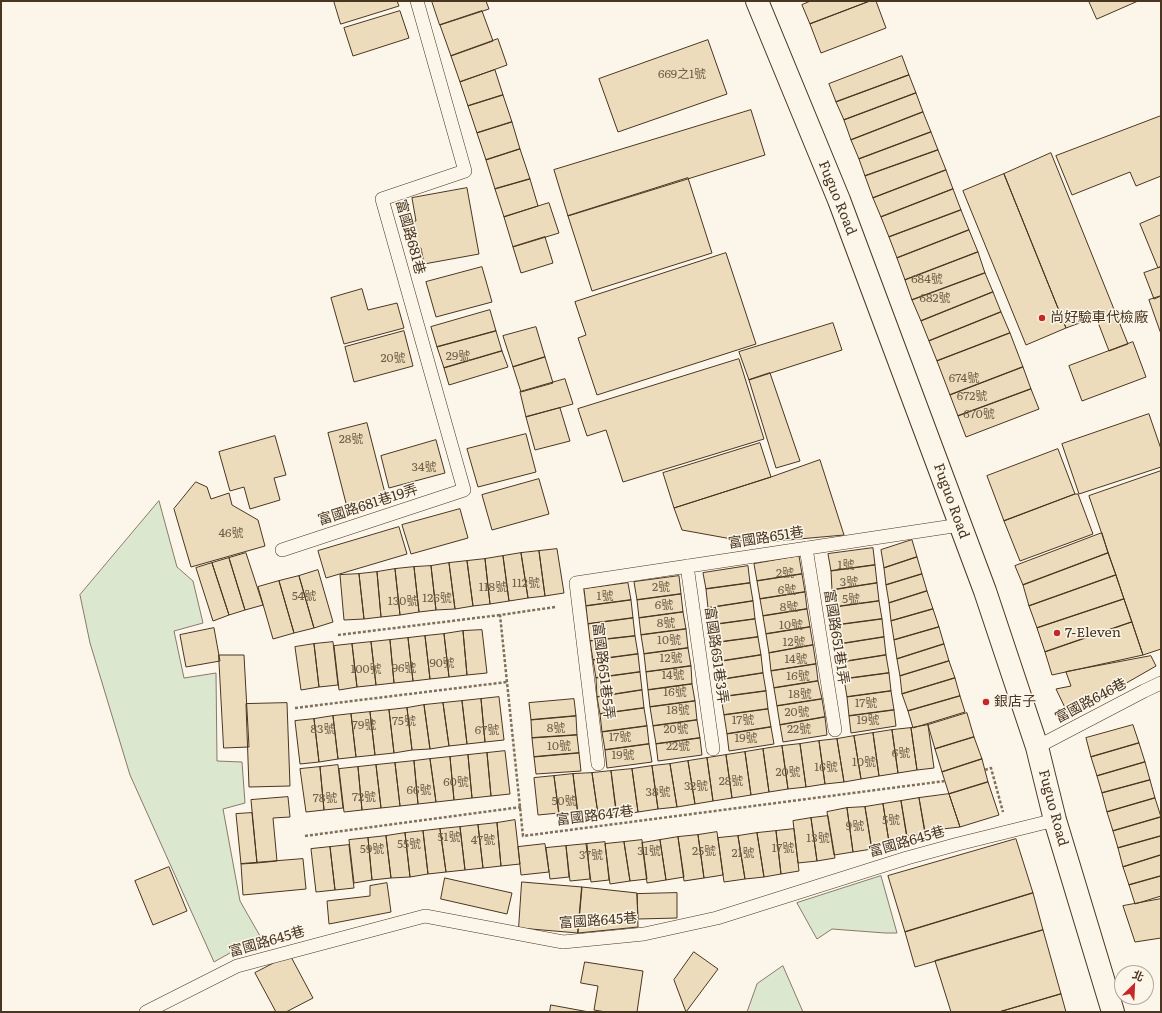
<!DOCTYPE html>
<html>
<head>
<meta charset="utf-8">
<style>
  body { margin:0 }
  #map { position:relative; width:1162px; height:1013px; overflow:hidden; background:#fbf6e9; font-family:Literata,"Noto Sans TC",serif }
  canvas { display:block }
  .frame { position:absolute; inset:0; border:2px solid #4a3520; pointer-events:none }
  .north { position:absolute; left:1114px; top:965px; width:40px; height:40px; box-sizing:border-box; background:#fbf6e9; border:1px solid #b4a999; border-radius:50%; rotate:24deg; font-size:11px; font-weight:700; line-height:16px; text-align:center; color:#4a3520 }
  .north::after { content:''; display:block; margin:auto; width:14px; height:18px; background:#c62828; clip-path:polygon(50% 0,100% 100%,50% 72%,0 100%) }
</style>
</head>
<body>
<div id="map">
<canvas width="1162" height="1013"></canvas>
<div class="frame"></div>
<div class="north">北</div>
</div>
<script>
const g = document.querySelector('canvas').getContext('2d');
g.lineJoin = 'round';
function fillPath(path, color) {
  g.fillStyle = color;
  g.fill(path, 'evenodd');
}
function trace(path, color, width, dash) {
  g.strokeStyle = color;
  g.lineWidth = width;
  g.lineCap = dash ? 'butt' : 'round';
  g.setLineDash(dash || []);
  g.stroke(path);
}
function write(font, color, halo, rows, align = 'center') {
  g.font = font + ' Literata,"Noto Sans TC",serif';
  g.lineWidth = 3;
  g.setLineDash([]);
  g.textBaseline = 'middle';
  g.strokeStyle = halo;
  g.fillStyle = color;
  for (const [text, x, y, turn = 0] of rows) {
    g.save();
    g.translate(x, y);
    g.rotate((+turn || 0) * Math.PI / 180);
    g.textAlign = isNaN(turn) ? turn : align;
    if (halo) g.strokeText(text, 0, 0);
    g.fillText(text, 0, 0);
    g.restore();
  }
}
const green = new Path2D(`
  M159 501 177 567 193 581 203 623 174 631 184 678 216 673 217 761 242 762 245 803 223 809 240 901 260 936 214 962 130 775 90 643 80 595Z
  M881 876 897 933H885L832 929 817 939 797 903Z
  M783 966 803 1012H747L757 984Z`);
fillPath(green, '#dce7d0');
trace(green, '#887966', 1);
const building = new Path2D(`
  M334 1H397L399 6 341 24Z
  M432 1H486L489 9 440 25Z
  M811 1H870L810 24 802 5Z
  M870 1H876L886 28 821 53 810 24Z
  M1089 1H1138L1097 19Z
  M400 11 409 38 353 56 344 28Z
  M482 11 493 41 451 56 440 25Z
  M498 39 507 65 460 82 451 56Z
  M708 40 727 94 618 132 599 79Z
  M902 56 909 75 836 102 829 84Z
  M495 70 503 95 468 106 460 82Z
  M909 75 916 93 844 120 836 102Z
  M916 93 923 112 851 140 844 120Z
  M503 95 512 122 477 133 468 106Z
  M751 110 765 155 568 216 554 170Z
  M923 112 931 132 859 159 851 140Z
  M1161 116V176L1136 186 1130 172 1072 195 1056 156Z
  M512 122 520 149 486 160 477 133Z
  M931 132 938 150 865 176 859 159Z
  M520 149 530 179 495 189 486 160Z
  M938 150 946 170 873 198 865 176Z
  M1051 153 1128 344 1109 351 1096 317 1066 328 1004 174Z
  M946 170 953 189 881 217 873 198Z
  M1004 174 1066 328 1026 345 963 191Z
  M688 178 712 253 592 291 568 216Z
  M530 179 538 206 504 217 495 189Z
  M467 188 479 254 424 264 421 248 410 250 405 223 416 221 412 198Z
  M953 189 961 210 889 237 881 217Z
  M549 203 559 233 513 247 504 217Z
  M961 210 969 230 897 258 889 237Z
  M1161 215V266L1158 268 1140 224Z
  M969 230 978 252 905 280 897 258Z
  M545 237 553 263 521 273 513 247Z
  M978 252 985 273 912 300 905 280Z
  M726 253 756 344 597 395 578 338 586 335 575 302Z
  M482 267 492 302 436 317 426 282Z
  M1161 267V296L1154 299 1144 273Z
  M985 273 993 292 921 321 912 300Z
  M362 289 368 310 397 303 404 328 344 344 331 298Z
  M993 292 1001 312 929 341 921 321Z
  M1161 296V334L1149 300Z
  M490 310 496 331 437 347 431 327Z
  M1001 312 1010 333 937 361 929 341Z
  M833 323 842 350 749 380 739 352Z
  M536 327 545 357 513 367 503 336Z
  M404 331 413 366 354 382 345 347Z
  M496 331 502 351 444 368 437 347Z
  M1010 333 1023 367 950 395 937 361Z
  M1133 342 1146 377 1082 401 1069 366Z
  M502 351 508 367 449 385 444 368Z
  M545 357 553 383 521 392 513 367Z
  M739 359 764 439 623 482 606 430 587 436 578 409Z
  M1023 367 1031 389 958 416 950 395Z
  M770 373 800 461 776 468 749 380Z
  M565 379 573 404 526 417 520 392Z
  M1031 389 1039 409 966 437 958 416Z
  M560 408 570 441 535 450 526 417Z
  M1149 414 1161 449V467L1079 494 1062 444Z
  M367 423 387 501 348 511 328 433Z
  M526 434 536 472 478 487 467 449Z
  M275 436 286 475 274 478 280 500 250 509 244 487 230 491 219 452Z
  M436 440 445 473 389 488 381 456Z
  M760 443 771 477 674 508 663 473Z
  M1058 449 1075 494 1004 521 987 476Z
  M820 460 844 535 754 543 682 530 674 508 771 477Z
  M1161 471V649L1143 655 1089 496Z
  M539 479 549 514 492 530 482 495Z
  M196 482 207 487 211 499 229 493 232 505 258 520 265 546 191 567 174 509Z
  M1075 494H1078L1093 534 1020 561 1004 521Z
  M460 509 468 538 411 554 402 525Z
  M399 527 407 554 326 578 318 551Z
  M1102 533 1108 553 1023 585 1015 566Z
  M912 540 917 557 884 568 881 550Z
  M873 548 875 565 831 571 828 554Z
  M557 549 564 593 545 596 539 551Z
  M539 551 545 596 528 598 521 553Z
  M246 553 263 605 245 610 229 558Z
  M521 553 528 598 509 601 503 556Z
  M1108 553 1116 575 1029 606 1023 585Z
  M503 556 509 601 490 604 485 559Z
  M799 556 802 574 757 581 754 564Z
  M917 557 922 574 886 585 884 568Z
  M229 558 245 610 229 615 212 563Z
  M485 559 490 604 473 606 467 561Z
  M467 561 473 606 455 609 449 563Z
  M212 563 229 615 213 621 196 568Z
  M449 563 455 609 436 610 431 566Z
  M875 565 877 583 832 590 831 571Z
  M431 566 436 610 419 612 414 567Z
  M748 566 750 583 706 589 703 573Z
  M414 567 419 612 400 615 395 569Z
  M395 569 400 615 381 617 377 572Z
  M318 570 333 622 314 628 299 576Z
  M377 572 381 617 364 619 359 574Z
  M359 574 364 619 344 620 340 575Z
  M802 574 805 592 760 599 757 581Z
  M922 574 927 591 889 603 886 585Z
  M1116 575 1124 599 1037 628 1029 606Z
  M299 576 314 628 294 633 279 581Z
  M679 576 681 594 637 600 634 582Z
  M279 581 294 633 273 639 258 587Z
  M628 583 631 600 586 606 584 589Z
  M750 583 753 601 708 608 706 589Z
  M877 583 879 601 835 607 832 590Z
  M927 591 933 609 891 621 889 603Z
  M805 592 807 609 763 616 760 599Z
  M681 594 683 612 639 618 637 600Z
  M1124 599 1132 622 1045 652 1037 628Z
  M631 600 633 618 588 624 586 606Z
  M753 601 755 619 711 625 708 608Z
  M879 601 882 619 837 625 835 607Z
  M807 609 810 627 766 634 763 616Z
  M933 609 939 627 894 640 891 621Z
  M683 612 686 629 641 635 639 618Z
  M633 618 635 636 590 641 588 624Z
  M755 619 758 637 713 643 711 625Z
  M882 619 884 637 840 644 837 625Z
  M1132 622 1143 655 1052 675 1045 652Z
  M810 627 813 645 769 653 766 634Z
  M939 627 944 644 897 659 894 640Z
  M214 628 220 661 186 667 180 635Z
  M686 629 688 648 644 654 641 635Z
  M482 630 487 673 467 675 463 631Z
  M463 631 467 675 449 677 444 634Z
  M444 634 449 677 430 679 425 636Z
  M425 636 430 679 413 681 408 638Z
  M635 636 638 654 593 660 590 641Z
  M758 637 761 655 716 662 713 643Z
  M884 637 886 655 842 662 840 644Z
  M408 638 413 681 394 683 390 640Z
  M390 640 394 683 376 685 371 642Z
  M333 642 338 685 319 687 314 644Z
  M371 642 376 685 357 687 352 644Z
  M314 644 319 687 301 690 295 647Z
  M352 644 357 687 339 690 334 646Z
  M944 644 949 661 900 676 897 659Z
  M813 645 816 664 771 671 769 653Z
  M688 648 691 666 646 672 644 654Z
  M638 654 640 672 596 678 593 660Z
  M219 655H244L249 747 224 748Z
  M761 655 763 673 718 680 716 662Z
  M886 655 889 673 844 679 842 662Z
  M1151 656 1156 666 1069 716 1056 689 1071 686 1066 672Z
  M949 661 955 678 902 694 900 676Z
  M816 664 818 681 774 688 771 671Z
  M691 666 692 684 648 690 646 672Z
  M640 672 642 690 597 697 596 678Z
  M763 673 766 691 721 697 718 680Z
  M889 673 891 691 847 697 844 679Z
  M955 678 960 696 908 711 902 694Z
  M818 681 822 699 777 706 774 688Z
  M692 684 695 701 650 707 648 690Z
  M642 690 644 708 600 714 597 697Z
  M766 691 768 709 724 715 721 697Z
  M891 691 894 710 849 716 847 697Z
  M960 696 965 712 913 728 908 711Z
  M499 697 504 740 485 742 481 699Z
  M481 699 485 742 467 744 462 701Z
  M574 699 576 716 531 720 529 703Z
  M822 699 825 717 780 725 777 706Z
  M462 701 467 744 449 746 443 703Z
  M695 701 697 720 653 726 650 707Z
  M287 703 290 786 249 787 246 704Z
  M443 703 449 746 430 749 424 705Z
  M424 705 430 749 412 750 407 708Z
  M407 708 412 750 394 753 389 710Z
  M644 708 647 726 602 732 600 714Z
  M768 709 771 727 727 734 724 715Z
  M389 710 394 753 375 755 370 712Z
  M894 710 896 726 851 733 849 716Z
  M370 712 375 755 356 757 351 714Z
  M967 713 974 737 935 749 928 725Z
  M351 714 356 757 338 759 333 716Z
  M333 716 338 759 319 762 314 719Z
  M576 716 577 735 532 738 531 720Z
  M825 717 827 735 783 742 780 725Z
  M314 719 319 762 300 764 295 721Z
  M697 720 700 738 656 744 653 726Z
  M928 725 934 768 917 770 911 728Z
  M1133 725 1139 743 1091 757 1086 738Z
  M647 726 649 744 605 750 602 732Z
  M771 727 774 744 729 751 727 734Z
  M911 728 917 770 898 773 892 730Z
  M892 730 898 773 879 776 873 733Z
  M873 733 879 776 861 779 854 736Z
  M577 735 579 753 534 757 532 738Z
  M854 736 861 779 844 782 837 739Z
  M974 737 982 759 942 772 935 749Z
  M700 738 702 755 658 761 656 744Z
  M837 739 844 782 825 784 819 741Z
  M819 741 825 784 806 787 800 744Z
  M1139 743 1145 762 1097 776 1091 757Z
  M649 744 652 762 607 768 605 750Z
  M800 744 806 787 788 789 782 746Z
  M782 746 788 789 769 792 763 749Z
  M763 749 769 792 751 795 745 752Z
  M505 751 510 794 491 796 487 753Z
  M745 752 751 795 732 798 726 755Z
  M487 753 491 796 472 798 468 755Z
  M579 753 581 771 536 774 534 757Z
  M468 755 472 798 454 800 450 757Z
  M726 755 732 798 713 801 707 758Z
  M450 757 454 800 436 802 430 759Z
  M707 758 713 801 695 804 688 761Z
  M430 759 436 802 418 804 414 761Z
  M982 759 988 782 949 794 942 772Z
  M414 761 418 804 400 806 395 763Z
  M688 761 695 804 677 807 670 764Z
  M1145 762 1150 780 1102 793 1097 776Z
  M395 763 400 806 381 808 376 765Z
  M670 764 677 807 658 809 652 766Z
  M338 765 343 808 324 810 320 767Z
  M376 765 381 808 362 810 358 767Z
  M652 766 658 809 638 812 632 769Z
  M320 767 324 810 306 812 300 769Z
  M358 767 362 810 344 812 339 769Z
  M632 769 638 812 617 816 611 771Z
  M611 771 616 812 598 814 592 773Z
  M592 773 598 814 578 817 573 774Z
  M573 774 578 813 559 816 554 776Z
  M554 776 559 813 538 815 534 778Z
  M1150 780 1155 798 1107 812 1102 793Z
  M988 782 999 815 960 827 949 794Z
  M949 794 960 827 925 831 919 798Z
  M288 797 290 817 273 818 277 861 257 863 251 800Z
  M919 798 925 834 907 836 901 801Z
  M1155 798 1161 817 1113 831 1107 812Z
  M901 801 907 839 889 842 883 804Z
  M883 804 889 842 871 845 865 807Z
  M865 807 872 849 853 852 847 808Z
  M847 808 853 852 834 855 827 812Z
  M252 813 257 863 241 864 236 814Z
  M828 816 835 858 817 861 811 818Z
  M1161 817V836L1118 848 1113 831Z
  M811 818 817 861 798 863 793 821Z
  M515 820 520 864 501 866 497 823Z
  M497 823 501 866 483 868 478 825Z
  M478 825 483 868 465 870 460 827Z
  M460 827 465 870 446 872 440 829Z
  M440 829 446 872 428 874 423 831Z
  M794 829 799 871 781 874 776 831Z
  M423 831 428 874 410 877 405 833Z
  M776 831 781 874 764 877 757 833Z
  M717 832 723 875 704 878 698 835Z
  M405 833 410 877 391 878 386 836Z
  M757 833 764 877 745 879 738 836Z
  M698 835 704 878 684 881 678 837Z
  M386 836 391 878 372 880 368 838Z
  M738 836 745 879 724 882 718 838Z
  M1161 836V855L1123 867 1118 848Z
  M678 837 684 877 666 880 660 840Z
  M368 838 372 880 354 883 349 840Z
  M1016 839 1033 893 905 932 888 876Z
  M642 840 647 879 630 881 624 842Z
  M660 840 666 880 647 883 642 843Z
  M605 842 609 880 591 882 586 844Z
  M624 842 630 881 610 884 605 844Z
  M545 844 549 872 521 875 518 847Z
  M587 844 590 879 570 881 566 846Z
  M349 845 354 888 335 890 330 847Z
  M566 846 569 877 550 879 546 848Z
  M330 847 335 890 316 892 311 849Z
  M1161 855V876L1129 885 1123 867Z
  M303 859 306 889 243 895 241 864Z
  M169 867 187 911 153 925 135 881Z
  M1161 876V896L1135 904 1129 885Z
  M445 878 512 893 507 914 441 899Z
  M522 882 582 887 578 933 519 928Z
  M387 883 391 912 329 924 327 901 370 896V886Z
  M582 887 637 893 638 927 578 933Z
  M677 893V918L638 919 637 894Z
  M1033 893 1043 930 915 967 905 932Z
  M1161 899V938L1135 942 1123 906Z
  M1043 930 1061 994 999 1012H951L935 961Z
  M694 952 718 969 686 1012 674 980Z
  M290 955 313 998 286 1012H276L255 973Z
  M585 962 643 971 637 1012H606L594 1010 598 986 581 983Z
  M1061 994 1066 1012H999Z
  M551 1005 589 1012H550Z`);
fillPath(building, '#ecdcbc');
trace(building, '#4a3520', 1);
const lane = new Path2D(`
  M806 548 835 730
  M282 550 464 490 382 199 465 171 417 1
  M687 566 713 749
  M1037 747 1144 691 1161 683
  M598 764 576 583 960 525
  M146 1012 237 966 425 916 563 942 644 934 717 918 907 858 958 844 1055 820`);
const secondary = new Path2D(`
  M757 1 839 200 985 591 1037 747 1055 820 1113 1012`);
trace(lane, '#4a3520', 14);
trace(secondary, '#4a3520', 24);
trace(new Path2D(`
  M555 607 500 615 523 836 945 781
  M338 635 500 615
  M295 708 507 682
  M985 770 991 768 1003 812
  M305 836 521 807`), '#7f6f5c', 2.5, [3, 2]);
trace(lane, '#fbf6e9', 13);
trace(secondary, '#fbf6e9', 22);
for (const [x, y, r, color] of [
  [1042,318,4,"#c62828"],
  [1057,633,4,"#c62828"],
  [986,702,4,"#c62828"]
]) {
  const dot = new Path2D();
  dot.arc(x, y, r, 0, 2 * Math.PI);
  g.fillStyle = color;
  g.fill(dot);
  trace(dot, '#fbf6e9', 1.5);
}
write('12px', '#725f47', null, [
  ["669之1號",682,74],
  ["684號",927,279],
  ["682號",935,298],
  ["29號",458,356],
  ["20號",393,358],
  ["674號",964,378],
  ["672號",972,396],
  ["670號",979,414],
  ["28號",351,439],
  ["34號",424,467],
  ["46號",231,533],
  ["1號",846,565],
  ["2號",785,573],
  ["3號",849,582],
  ["112號",526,583],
  ["118號",493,587],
  ["2號",661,587],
  ["6號",787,590],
  ["54號",304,596],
  ["1號",605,596],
  ["126號",437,598],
  ["5號",851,599],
  ["130號",403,601],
  ["6號",664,605],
  ["8號",789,607],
  ["8號",666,623],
  ["10號",791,625],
  ["10號",669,640],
  ["12號",794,642],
  ["12號",671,658],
  ["14號",796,659],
  ["90號",442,663],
  ["96號",404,668],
  ["100號",366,669],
  ["14號",673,675],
  ["16號",798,676],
  ["16號",675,692],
  ["18號",800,694],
  ["17號",866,703],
  ["18號",678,710],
  ["20號",797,712],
  ["17號",743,720],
  ["19號",868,720],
  ["75號",404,721],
  ["79號",364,725],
  ["8號",556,728],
  ["83號",323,729],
  ["20號",676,729],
  ["22號",799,729],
  ["67號",487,730],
  ["17號",620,737],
  ["19號",746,738],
  ["10號",559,746],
  ["22號",678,746],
  ["6號",901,753],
  ["19號",623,755],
  ["10號",864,762],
  ["16號",826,767],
  ["20號",788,772],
  ["28號",731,781],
  ["60號",456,782],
  ["32號",696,786],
  ["66號",419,790],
  ["38號",658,792],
  ["72號",364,797],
  ["78號",325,798],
  ["50號",564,801],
  ["5號",891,820],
  ["9號",855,826],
  ["51號",449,837],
  ["13號",818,838],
  ["47號",483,840],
  ["55號",409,844],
  ["17號",783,848],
  ["59號",372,849],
  ["31號",649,851],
  ["25號",704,851],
  ["21號",743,853],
  ["37號",591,855]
]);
write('14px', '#4a3520', '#fbf6e9', [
  ["Fuguo Road",837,198,68],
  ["富國路681巷",410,237,75],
  ["Fuguo Road",951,501,70],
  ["富國路681巷19弄",368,505,-18],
  ["富國路651巷",766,538,-9],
  ["富國路651巷1弄",836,637,81],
  ["富國路651巷3弄",716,655,82],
  ["富國路651巷5弄",603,671,83],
  ["富國路646巷",1091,701,-28],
  ["Fuguo Road",1053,808,75],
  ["富國路647巷",595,816,-7],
  ["富國路645巷",907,842,-16],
  ["富國路645巷",598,921,-4],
  ["富國路645巷",267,942,-16]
]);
write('14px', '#4a3520', '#fbf6e9', [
  ["尚好驗車代檢廠",1050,318],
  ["7-Eleven",1065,633],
  ["銀店子",994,702]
], 'left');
</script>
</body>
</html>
